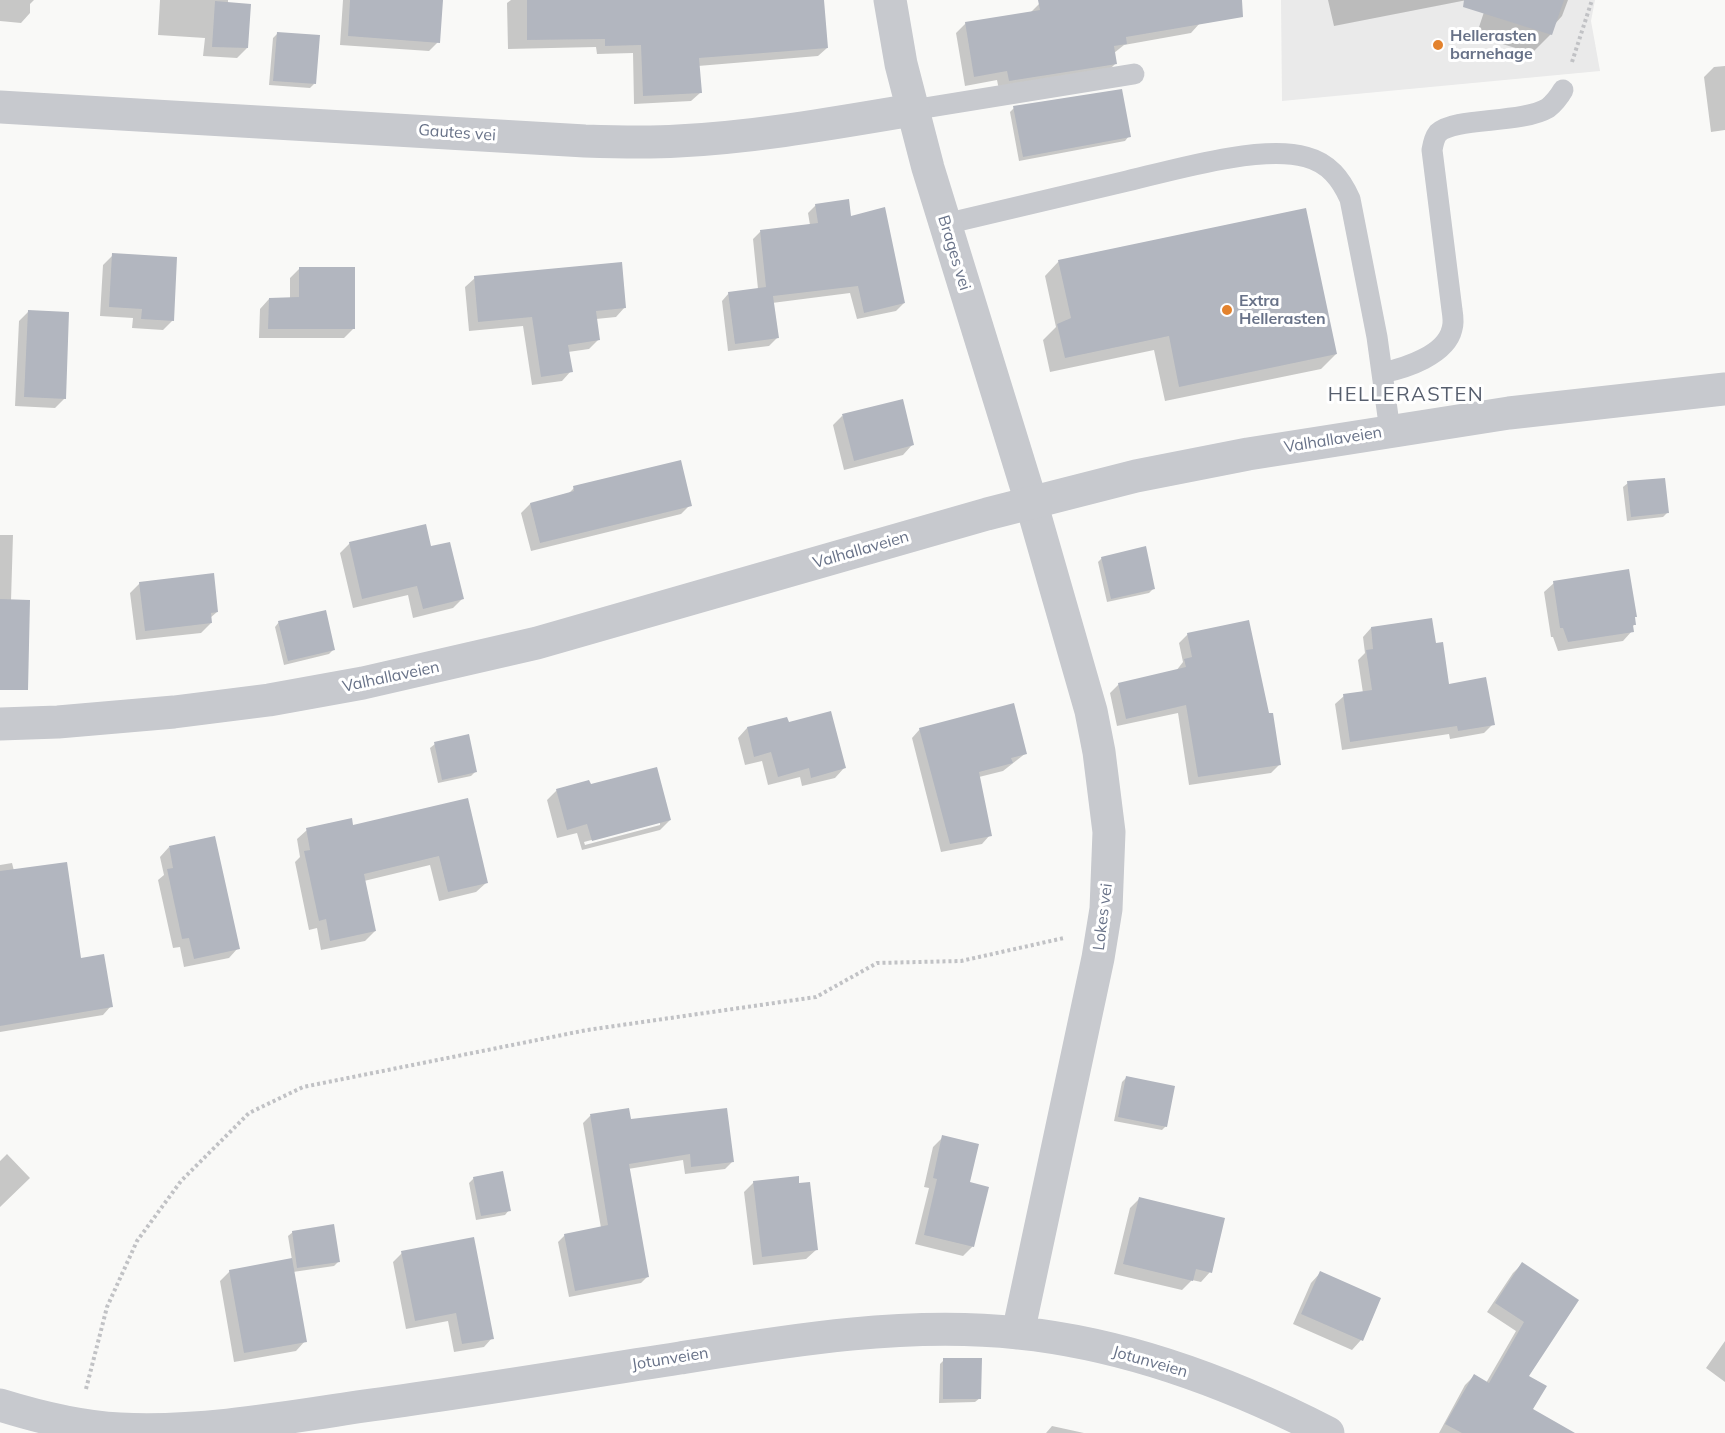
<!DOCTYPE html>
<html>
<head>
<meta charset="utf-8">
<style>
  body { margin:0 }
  canvas { display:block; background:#f9f9f7 }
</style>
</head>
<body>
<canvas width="1725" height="1433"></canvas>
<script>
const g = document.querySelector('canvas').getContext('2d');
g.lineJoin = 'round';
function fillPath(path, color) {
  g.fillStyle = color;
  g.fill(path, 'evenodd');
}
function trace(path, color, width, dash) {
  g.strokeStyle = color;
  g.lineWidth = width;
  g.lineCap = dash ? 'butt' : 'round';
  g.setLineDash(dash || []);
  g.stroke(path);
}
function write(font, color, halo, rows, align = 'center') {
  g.font = font + ' Mulish,sans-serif';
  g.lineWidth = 6;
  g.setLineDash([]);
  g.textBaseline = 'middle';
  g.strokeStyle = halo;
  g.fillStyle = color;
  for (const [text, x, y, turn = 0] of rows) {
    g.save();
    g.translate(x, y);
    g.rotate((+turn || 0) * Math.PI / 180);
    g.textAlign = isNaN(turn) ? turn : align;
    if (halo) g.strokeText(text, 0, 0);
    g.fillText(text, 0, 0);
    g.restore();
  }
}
fillPath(new Path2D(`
  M1281 0H1595L1591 21 1600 71 1282 101Z`), '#eaeaea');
fillPath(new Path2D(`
  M0 0H34L30 4V13L21 23 0 21Z
  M160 0H228V4L247 48 237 58 203 56 205 38 158 35Z
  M343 0H441L438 42 429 51 340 45Z
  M511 0H823L827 48 818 56 698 66 700 93 691 101 634 104 633 53 597 54 596 47 508 49 507 3Z
  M1061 0H1196L1200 23 1191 33 1124 45 1114 53 1116 63 1106 73 999 90 997 80 965 86 956 33 966 23 1030 13 1039 4Z
  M1328 0H1467L1334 26Z
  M1488 0H1568L1562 16 1554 25 1551 34 1532 53 1476 36Z
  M278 33 314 84 310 88 269 85 273 38Z
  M1725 66V130L1711 132 1704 77 1714 67Z
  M1014 108 1129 136 1125 141 1019 161 1010 112Z
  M816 205 850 218 904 303 896 311 857 319 850 293 772 303 777 338 769 346 728 351 722 301 729 293 758 289 753 239 760 232 810 225 808 213Z
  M113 255 173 320 163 330 132 328 133 318 100 316 103 265Z
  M1059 261 1336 354 1321 369 1165 401 1154 350 1050 372 1043 340 1056 327 1045 276Z
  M300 268 354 328 344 338H259L260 309 269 299H290V278Z
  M475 278 625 307 616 317 596 319 598 340 589 349 568 352 571 371 562 381 532 385 523 326 469 331 465 287Z
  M28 312 65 398 55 408 15 406 19 321Z
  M842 416 912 445 903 455 844 470 833 425Z
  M1628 483 1668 512 1663 517 1627 521 1623 487Z
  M574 488 690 505 681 514 531 551 521 513 530 504 567 495Z
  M0 535H13L11 601 0 653Z
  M350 543 430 548 462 599 453 608 413 618 408 595 353 608 340 553Z
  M1102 558 1154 588 1149 593 1107 602 1098 562Z
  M140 583 217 612 210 618 211 623 201 633 136 640 130 593Z
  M1554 583 1634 618 1635 624 1632 627V631L1623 641 1558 651 1553 637H1551L1544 592Z
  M279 622 333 650 329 654 284 665 275 627Z
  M1371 628 1434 645 1447 686 1493 724 1484 733 1450 739 1449 734 1342 750 1335 704 1344 696 1363 693 1358 660 1365 653 1363 637Z
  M1188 634 1280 764 1271 773 1189 785 1178 713 1117 726 1110 693 1119 684 1176 671 1183 662 1179 643Z
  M786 719 788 724 844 768 835 778 802 786 800 777 768 785 762 761 745 765 738 738 747 728Z
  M920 729 1026 753 1003 771 979 777 990 835 982 844 941 852 912 738Z
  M435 744 476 771 471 776 438 783 430 748Z
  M590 786 670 820 660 830 582 850 577 833 557 838 547 800 557 790ZM660 822V825L585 845 584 842Z
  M467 800 486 883 476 892 439 901 430 865 364 881 375 931 365 941 321 950 317 928 309 930 295 862 300 857 297 839 307 830 352 827Z
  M169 847 238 948 229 958 184 967 180 947 173 948 158 880 164 875 160 857Z
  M12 863 14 871 111 1006 103 1015 0 1032V865Z
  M1126 1078 1166 1126 1162 1130 1114 1121 1122 1082Z
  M628 1109 630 1121 732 1162 725 1169 685 1174 683 1160 628 1169 648 1276 641 1283 569 1297 558 1242 565 1235 601 1228 583 1123 590 1116Z
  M943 1137 973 1246 963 1256 915 1244 929 1188 924 1187 933 1147Z
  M7 1154 30 1178 0 1207V1161Z
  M474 1178 509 1210 505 1215 476 1220 469 1183Z
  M754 1182 798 1185 816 1250 806 1259 753 1265 744 1192Z
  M1139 1199 1210 1272 1201 1282 1192 1280 1182 1290 1114 1274 1130 1208Z
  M293 1232 339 1261 334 1266 293 1272 305 1341 296 1351 234 1362 220 1281 230 1271 292 1260 288 1236Z
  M402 1253 492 1338 484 1347 454 1352 448 1321 406 1329 393 1262Z
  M1522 1264 1527 1376 1531 1409 1543 1433H1439L1465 1385 1474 1376 1486 1383 1516 1331 1487 1312 1513 1273Z
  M1320 1273 1379 1299 1361 1340 1352 1350 1293 1324 1311 1283Z
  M1725 1341V1382L1706 1368Z
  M944 1360 980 1398 975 1402 939 1403 940 1364Z
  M1052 1426 1084 1433H1046Z`), '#0003');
fillPath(new Path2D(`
  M350 0H443L440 43 348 36Z
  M527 0H824L828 48 699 58 702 93 643 96 641 45 605 46V39L527 40Z
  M1038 0H1242L1243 17 1126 37 1127 44 1114 46 1117 64 1009 81 1007 71 974 77 965 22 1040 10Z
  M1464 0H1564L1552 35 1463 7Z
  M215 1 251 4 248 48 212 47Z
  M277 32 320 35 316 84 273 81Z
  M1122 89 1131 137 1023 157 1013 106Z
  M849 199 851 216 885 207 905 303 864 313 858 286 773 296 779 338 735 344 728 292 766 287 760 230 818 223 815 204Z
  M1306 208 1337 354 1179 387 1169 336 1065 358 1057 324 1071 318 1058 260Z
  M112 253 177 257 174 321 141 319 142 309 109 307Z
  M622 262 626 308 596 311 600 340 568 345 573 372 541 377 532 317 478 322 474 276Z
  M299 267H355V329H268L269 298 299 297Z
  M28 310 69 312 66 399 24 397Z
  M903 399 914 445 854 461 842 414Z
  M681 460 692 506 540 543 530 503 574 491 573 486Z
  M1665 478 1669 513 1631 517 1627 481Z
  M426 524 431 546 450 542 464 599 423 609 417 586 362 599 349 542Z
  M1146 546 1155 589 1111 599 1101 557Z
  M1629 569 1637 617H1635L1636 625H1633L1634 632 1568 642 1563 628H1560L1553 581Z
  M214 573 218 612 211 613 212 623 145 631 139 582Z
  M0 599 30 600 28 690H0Z
  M326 610 335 650 288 661 278 621Z
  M1432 618 1436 643 1443 642 1449 684 1486 677 1495 725 1458 731 1457 726 1350 742 1343 694 1372 690 1366 650 1373 649 1371 627Z
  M1249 620 1269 713H1273L1281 765 1198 777 1186 705 1126 719 1118 683 1186 667 1184 659 1192 657 1187 633Z
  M1014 703 1027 754 1011 758 1013 763 979 772 992 836 950 844 919 728Z
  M831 711 846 768 811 778 809 768 778 777 771 752 754 757 747 727 787 717 789 722Z
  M469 734 477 772 442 780 434 742Z
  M657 767 671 820 592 841 587 824 567 830 556 789 589 780 591 784Z
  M468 798 488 883 448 892 439 856 364 874 376 931 330 941 326 919 319 921 304 851 310 850 306 828 352 818 353 825Z
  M215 836 240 949 194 959 189 938 182 939 167 869 173 868 169 846Z
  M67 862 81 958 104 954 113 1007 0 1026V871Z
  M1126 1076 1175 1086 1167 1127 1118 1117Z
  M629 1108 631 1119 727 1108 734 1162 691 1167 690 1154 629 1164 649 1277 575 1291 564 1234 608 1225 590 1114Z
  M942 1135 979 1144 970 1182 989 1187 974 1247 924 1235 937 1179 933 1178Z
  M503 1171 511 1211 481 1216 473 1177Z
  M799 1176V1183L810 1182 818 1250 762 1257 753 1181Z
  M1139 1197 1225 1218 1212 1273 1196 1269 1193 1281 1123 1264Z
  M334 1224 340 1262 297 1268 292 1231Z
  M474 1237 494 1339 462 1344 456 1313 415 1321 401 1251Z
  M292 1258 307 1342 244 1353 229 1270Z
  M1522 1262 1579 1300 1529 1376 1547 1386 1533 1409 1575 1433H1462L1445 1424 1474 1374 1489 1383 1524 1322 1495 1303Z
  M1320 1271 1381 1298 1363 1341 1301 1314Z
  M943 1358H982L981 1399H943Z`), '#b2b6bf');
trace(new Path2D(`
  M1572 62 1592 0
  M86 1389 107 1307 137 1241 181 1181 249 1113 303 1087 587 1030 816 997 877 963 961 961 1064 938`), '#c1c2c5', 4, [3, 3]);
trace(new Path2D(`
  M912 110 1134 74
  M945 224C1004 210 1064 196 1123 182 1170 171 1260 144 1306 157 1329 163 1341 179 1350 199L1377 337 1390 431
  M1382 373C1406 368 1446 355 1452 329 1454 323 1453 316 1452 310L1432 150C1433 144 1434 138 1438 133 1454 117 1521 124 1548 108 1554 103 1559 97 1563 90`), '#c7c9ce', 21);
trace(new Path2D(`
  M890 0 901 64 928 168 1031 502 1091 711 1099 752 1109 832 1106 909 1098 958 1018 1333
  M0 107 585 141C616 142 647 143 678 141 757 137 834 123 912 110
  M0 1405C39 1417 78 1427 120 1429 201 1433 284 1418 364 1406 469 1392 575 1374 680 1358 791 1340 906 1321 1019 1333 1126 1344 1233 1384 1328 1433`), '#c7c9ce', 33);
trace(new Path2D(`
  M0 724 58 722 174 712 269 700 363 683 537 643 987 514 1136 476 1248 454 1509 413 1725 389`), '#c7c9ce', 33);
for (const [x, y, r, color] of [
  [1438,45,6,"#e3822d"],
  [1227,310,6,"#e3822d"]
]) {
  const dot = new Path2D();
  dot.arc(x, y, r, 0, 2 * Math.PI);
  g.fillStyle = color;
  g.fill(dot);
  trace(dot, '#fff', 2);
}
write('bold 16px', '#687288', '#fff', [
  ["Hellerasten",1450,36],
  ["barnehage",1450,54],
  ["Extra",1239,301],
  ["Hellerasten",1239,319]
], 'left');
write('16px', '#687288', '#fff', [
  ["Gautes vei",457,133,4],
  ["Brages vei",954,253,73],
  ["Valhallaveien",1333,440,-9],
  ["Valhallaveien",861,550,-16],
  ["Valhallaveien",391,677,-12],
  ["Lokes vei",1103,917,-83],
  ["Jotunveien",670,1359,-9],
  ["Jotunveien",1150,1362,16]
]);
g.letterSpacing = '1.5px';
write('20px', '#565e6d', '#fff', [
  ["HELLERASTEN",1406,395]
]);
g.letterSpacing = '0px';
</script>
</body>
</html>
